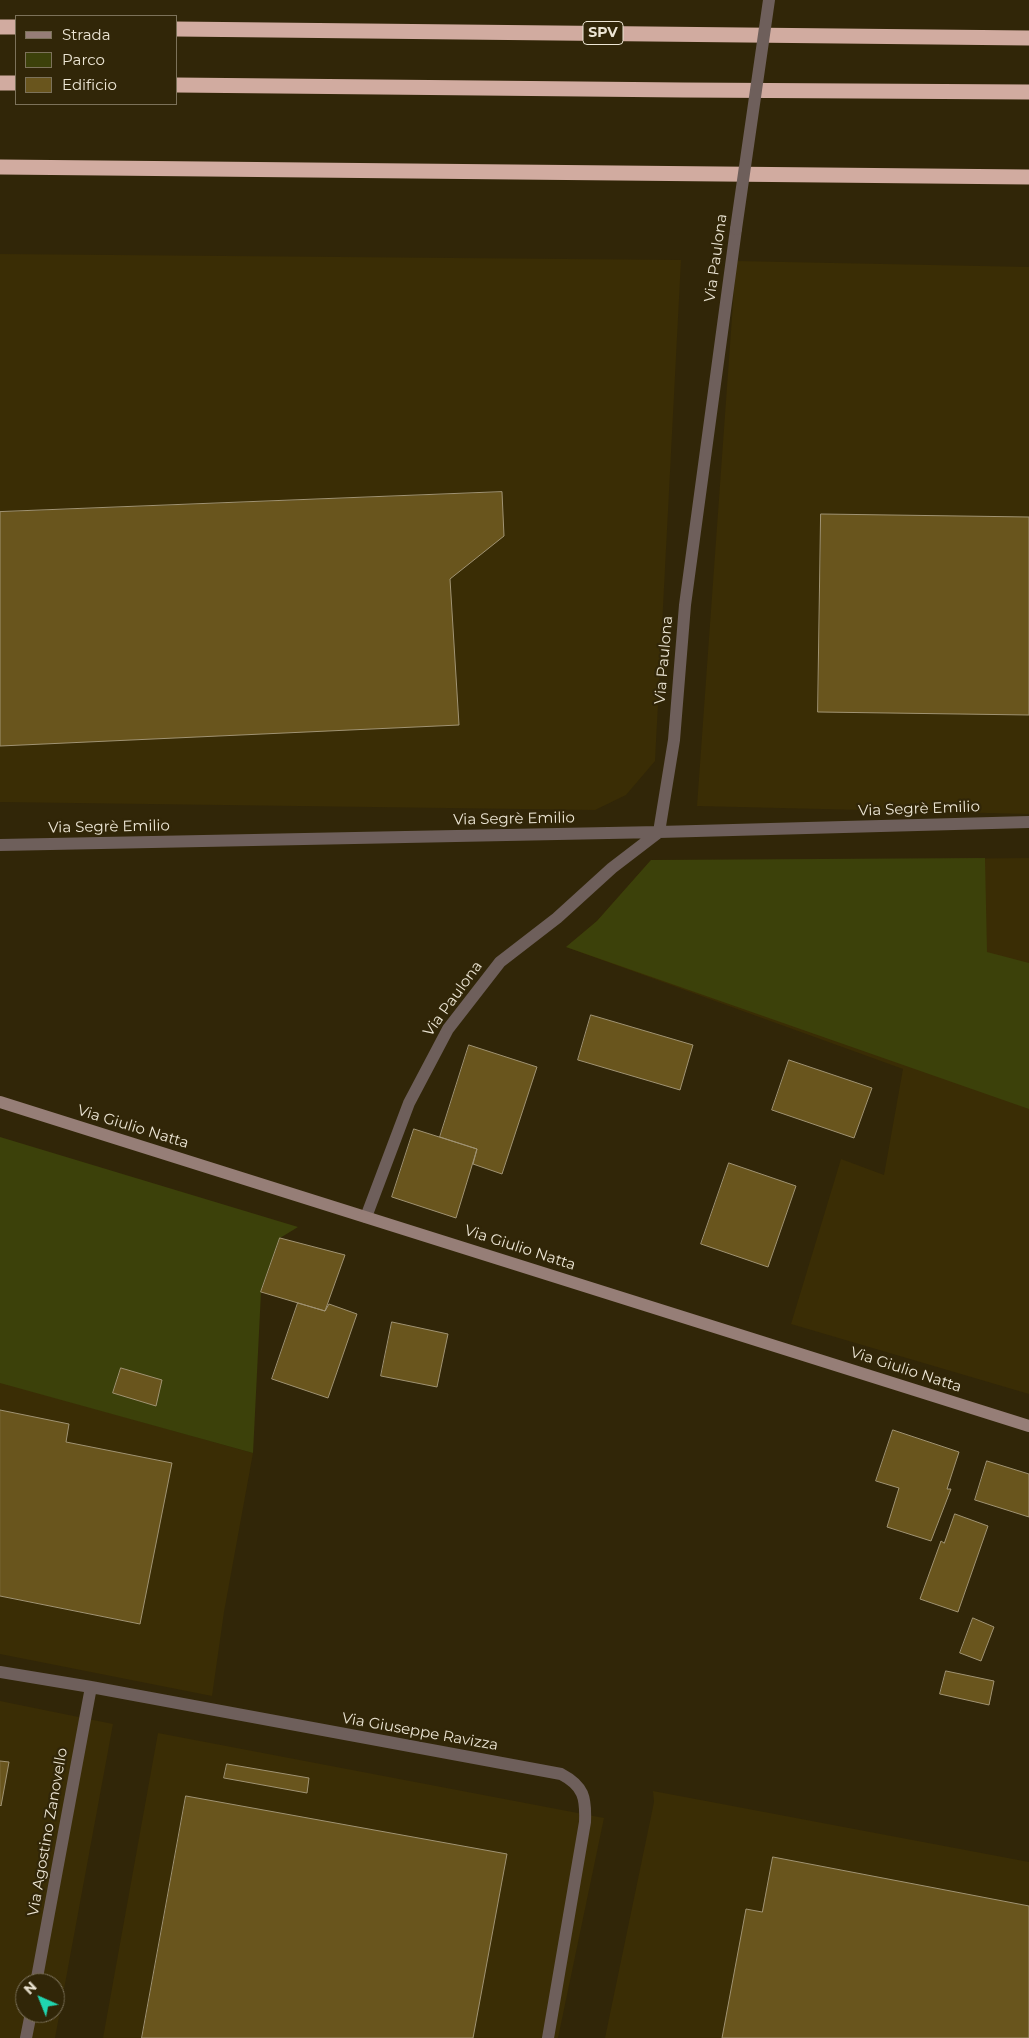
<!DOCTYPE html>
<html>
<head>
<meta charset="utf-8">
<style>
  body { margin:0 }
  #map { position:relative; width:1029px; height:2038px; overflow:hidden; background:#312608; font-family:Montserrat,sans-serif }
  canvas { display:block }
  .legend { position:absolute; left:15px; top:15px; width:162px; height:90px; box-sizing:border-box; background:#312608; border:1px solid #7c725a; margin:0; padding:6px 9px; list-style:none; font-size:15px; color:#ece5d4 }
  .legend li { display:flex; align-items:center; gap:10px; height:25px }
  .legend b { width:25px; border:1px solid #7c725a }
  .north { position:absolute; left:15px; top:1973px; width:50px; height:50px; box-sizing:border-box; background:#312608; border:1px solid #7c725a; border-radius:50%; rotate:316deg; font-size:14px; font-weight:700; line-height:20px; text-align:center; color:#ece5d4 }
  .north::after { content:''; display:block; margin:auto; width:18px; height:22px; background:#20d5b0; clip-path:polygon(50% 0,100% 100%,50% 72%,0 100%) }
</style>
</head>
<body>
<div id="map">
<canvas width="1029" height="2038"></canvas>
<ul class="legend">
<li><b style="height:6px;background:#967e77"></b>Strada</li>
<li><b style="height:14px;background:#3c410a"></b>Parco</li>
<li><b style="height:14px;background:#69551d"></b>Edificio</li>
</ul>
<div class="north">N</div>
</div>
<script>
const g = document.querySelector('canvas').getContext('2d');
g.lineJoin = 'round';
function fillPath(path, color) {
  g.fillStyle = color;
  g.fill(path, 'evenodd');
}
function trace(path, color, width, dash) {
  g.strokeStyle = color;
  g.lineWidth = width;
  g.lineCap = dash ? 'butt' : 'round';
  g.setLineDash(dash || []);
  g.stroke(path);
}
function write(font, color, halo, rows, align = 'center') {
  g.font = font + ' Montserrat,sans-serif';
  g.lineWidth = 4.5;
  g.setLineDash([]);
  g.textBaseline = 'middle';
  g.strokeStyle = halo;
  g.fillStyle = color;
  for (const [text, x, y, turn = 0] of rows) {
    g.save();
    g.translate(x, y);
    g.rotate((+turn || 0) * Math.PI / 180);
    g.textAlign = isNaN(turn) ? turn : align;
    if (halo) g.strokeText(text, 0, 0);
    g.fillText(text, 0, 0);
    g.restore();
  }
}
fillPath(new Path2D(`
  M0 254 681 260 655 761 626 795 595 810 0 802Z
  M736 261 1029 267V814L697 806Z
  M1029 858V1394L791 1324 841 1159 884 1175 903 1069 566 947 597 921 651 860 655 862Z
  M0 1382 253 1453 224 1612 212 1696 0 1654Z
  M0 1701 113 1724 55 2038H0ZM25 1983H55V2013H25Z
  M158 1733 604 1818 558 2038H103Z
  M653 1791 1029 1862V2038H605L654 1802Z`), '#3a2d05');
fillPath(new Path2D(`
  M985 858 987 952 1029 963V1109L566 947 597 921 651 860Z
  M0 1137 298 1227 280 1238 261 1292 253 1453 0 1383Z`), '#3c410a');
const building = new Path2D(`
  M502 492 504 536 450 579 459 725 0 746V512Z
  M821 514 1029 517V715L818 712Z
  M591 1015 693 1045 680 1090 578 1060Z
  M469 1045 537 1067 502 1174 473 1164 477 1149 440 1137Z
  M789 1060 872 1088 854 1138 772 1110Z
  M414 1129 477 1149 456 1218 392 1197Z
  M729 1163 796 1186 768 1267 701 1244Z
  M280 1238 345 1255 325 1311 261 1292Z
  M298 1303 325 1311 329 1304 357 1314 328 1398 272 1379Z
  M392 1322 448 1334 437 1387 381 1376Z
  M121 1368 162 1380 156 1406 113 1393Z
  M0 1410 69 1424 66 1442 172 1463 140 1624 0 1596Z
  M893 1430 959 1452 947 1489H951L931 1541 887 1527 899 1488 876 1481Z
  M987 1461 1029 1474V1517L975 1500Z
  M955 1514 988 1526 958 1612 920 1599 941 1541 944 1543Z
  M973 1618 994 1627 981 1661 960 1653Z
  M946 1671 994 1681 989 1705 940 1694Z
  M0 1761 9 1762 1 1806 0 1805Z
  M227 1764 309 1778 307 1793 224 1778Z
  M186 1796 507 1854 473 2038H142Z
  M773 1857 1029 1906V2038H722L746 1909 762 1912Z`);
fillPath(building, '#69551d');
trace(building, '#a09373', 1);
trace(new Path2D(`
  M0 845 659 832 1029 822
  M366 1217 409 1103 448 1029 500 962 557 918 612 868 659 832 674 740 685 605 736 229
  M0 1672 91 1687 561 1774C584 1786 586 1798 585 1822L548 2038
  M36 1983 91 1687
  M26 2038 31 2013`), '#6e5f5b', 12);
trace(new Path2D(`
  M0 1102 1029 1426`), '#967e77', 12);
trace(new Path2D(`
  M0 27H16
  M176 29 1029 38
  M0 83H16
  M176 85 683 90 1029 92
  M0 167 1029 177`), '#d1aba0', 15);
trace(new Path2D(`
  M736 229 769 0`), '#6e5f5b', 12);
for (const [x, y, w] of [
  [603,33,40]
]) {
  const box = new Path2D();
  box.roundRect(x - w / 2, y - 11.5, w, 23, 4);
  g.fillStyle = '#312608';
  g.fill(box);
  trace(box, '#ece5d4', 1);
}
write('bold 14px', '#ece5d4', null, [
  ["SPV",603,33]
]);
write('15px', '#ece5d4', '#312608', [
  ["Via Paulona",716,258,-82],
  ["Via Paulona",664,660,-85],
  ["Via Segrè Emilio",919,809,-2],
  ["Via Segrè Emilio",514,819,-1],
  ["Via Segrè Emilio",109,827,-1],
  ["Via Paulona",453,999,-54],
  ["Via Giulio Natta",133,1127,17],
  ["Via Giulio Natta",520,1248,18],
  ["Via Giulio Natta",906,1370,18],
  ["Via Giuseppe Ravizza",420,1732,10],
  ["Via Agostino Zanovello",48,1832,-80]
]);
</script>
</body>
</html>
